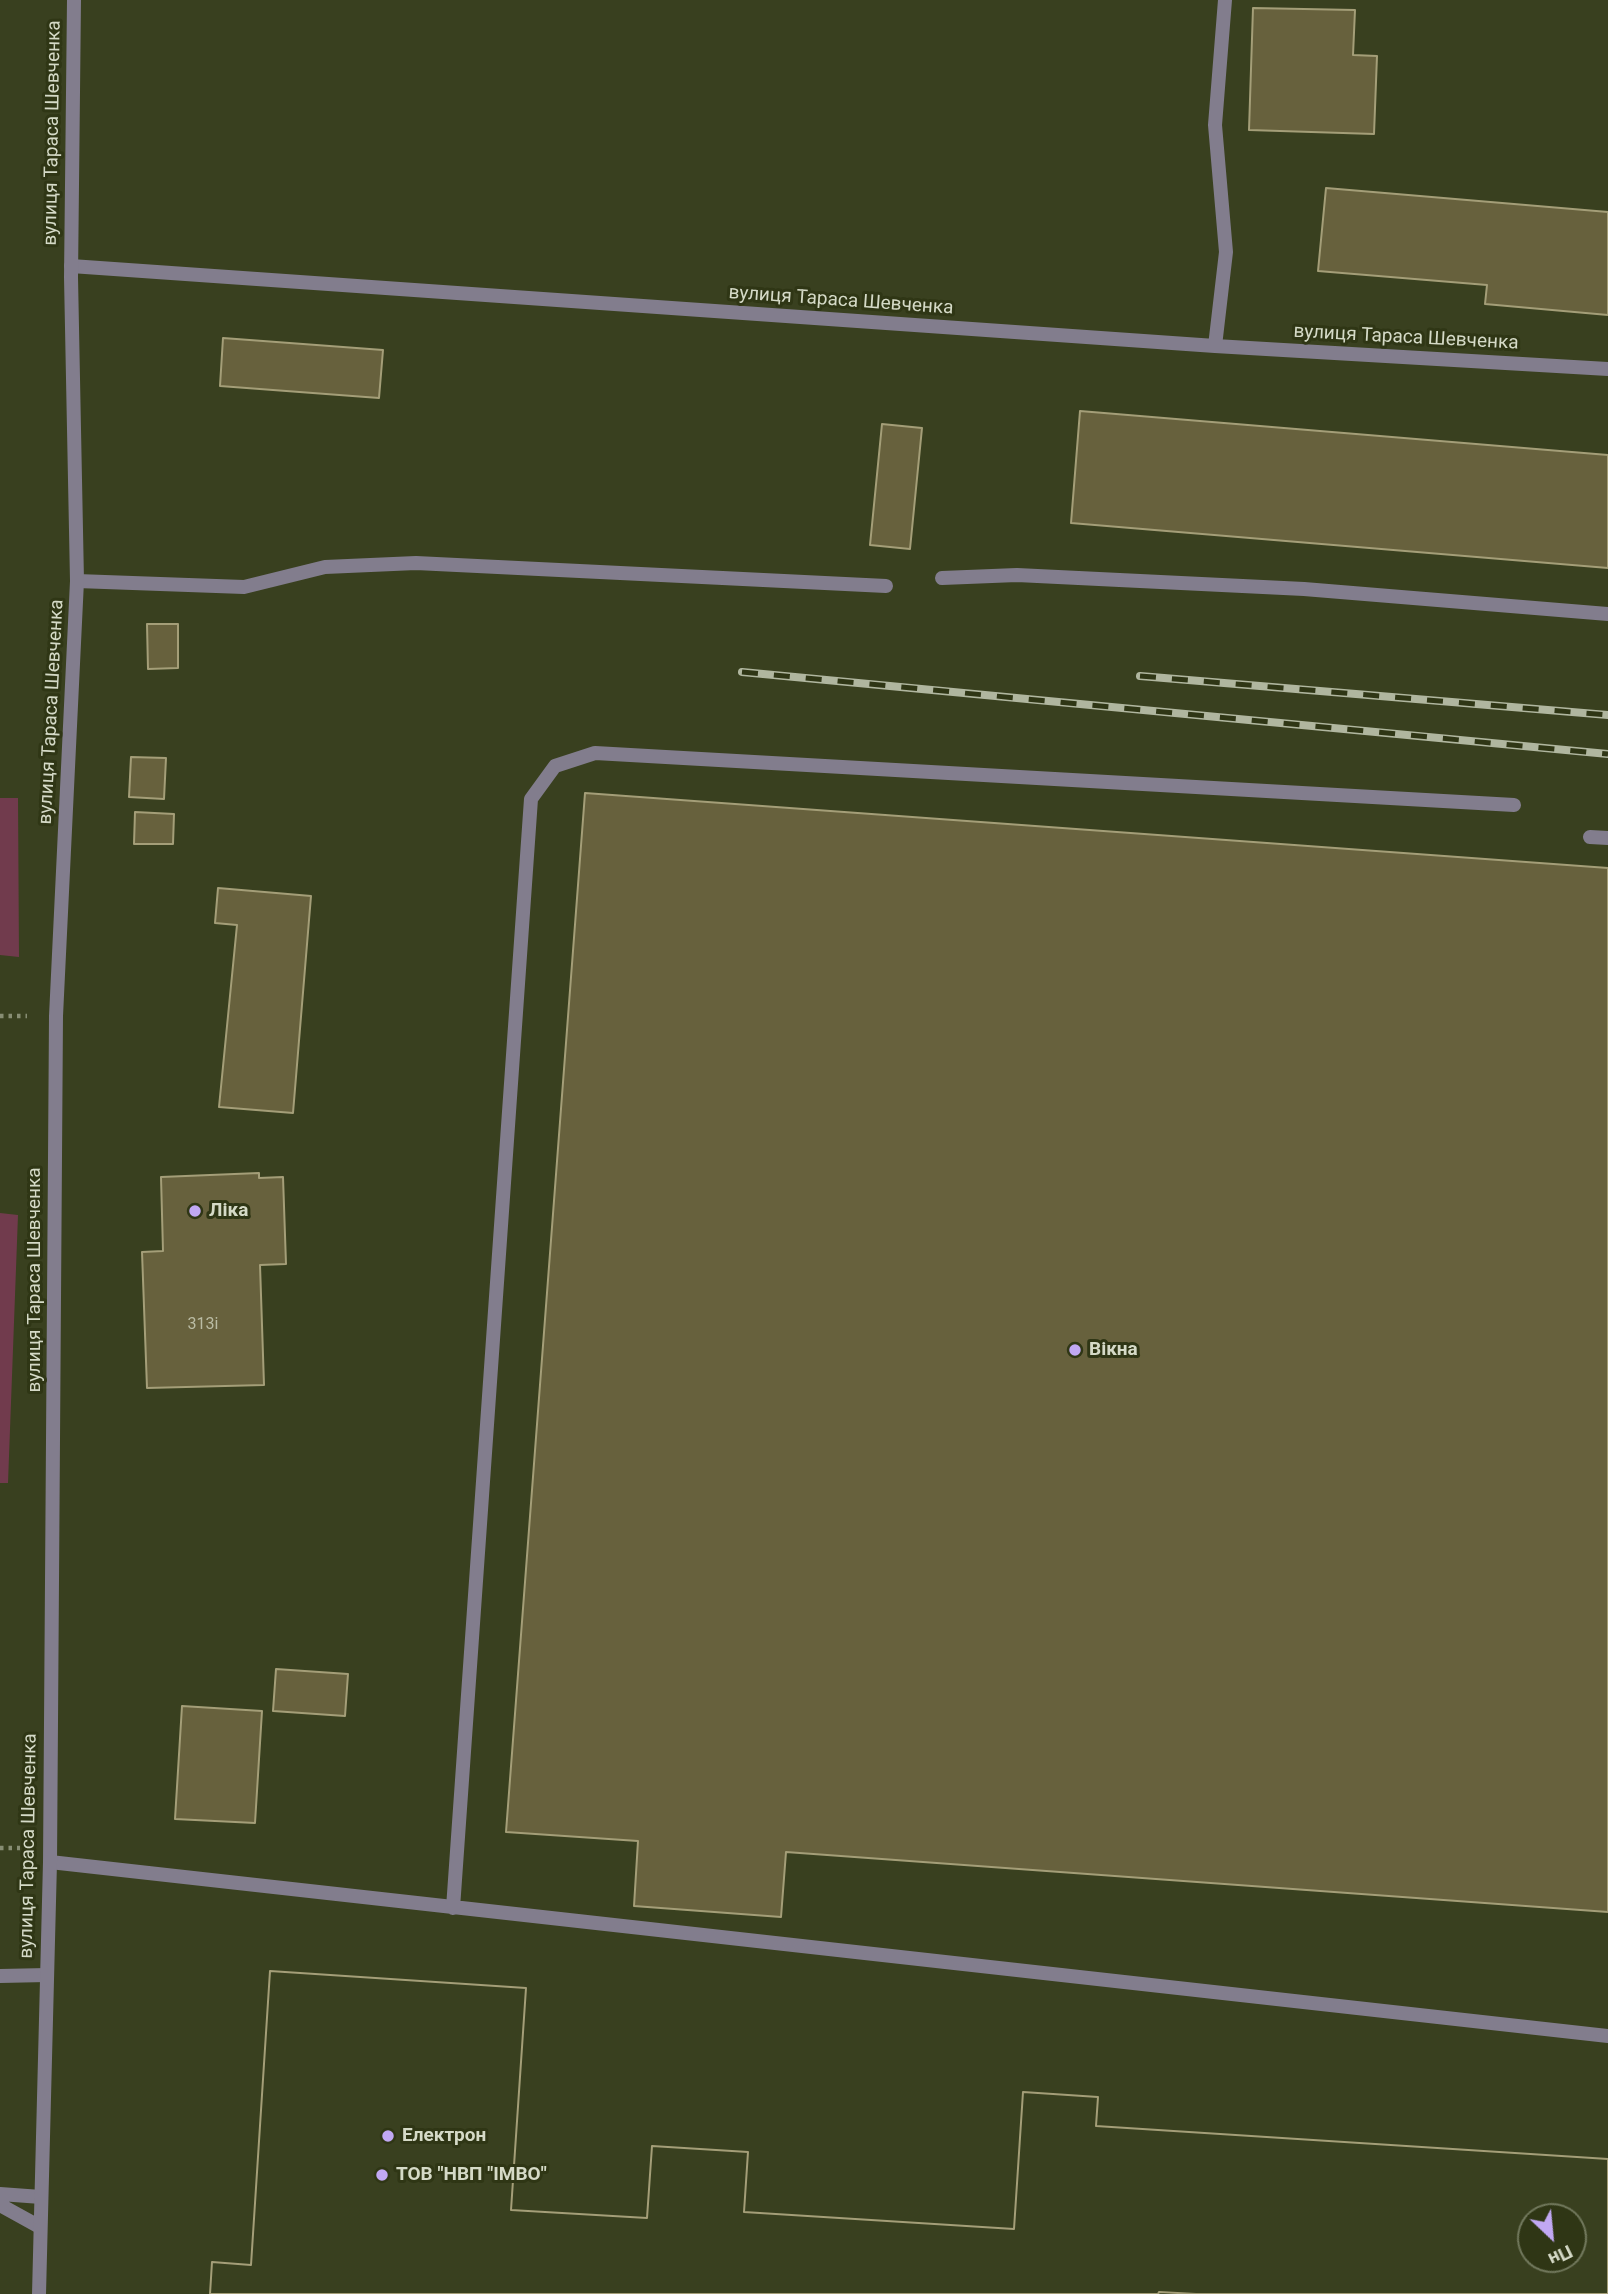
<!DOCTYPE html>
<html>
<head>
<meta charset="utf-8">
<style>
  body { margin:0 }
  #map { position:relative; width:1608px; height:2294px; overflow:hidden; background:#39401f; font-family:Roboto,sans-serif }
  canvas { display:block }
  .north { position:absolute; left:1517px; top:2203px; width:70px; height:70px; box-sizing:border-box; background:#2f3615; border:2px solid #71785c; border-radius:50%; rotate:154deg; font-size:19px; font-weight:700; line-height:28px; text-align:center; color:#d5dac7 }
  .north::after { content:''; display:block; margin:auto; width:24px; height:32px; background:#c1a8f3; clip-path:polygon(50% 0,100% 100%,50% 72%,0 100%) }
</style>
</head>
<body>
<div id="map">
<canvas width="1608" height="2294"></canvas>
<div class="north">Пн</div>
</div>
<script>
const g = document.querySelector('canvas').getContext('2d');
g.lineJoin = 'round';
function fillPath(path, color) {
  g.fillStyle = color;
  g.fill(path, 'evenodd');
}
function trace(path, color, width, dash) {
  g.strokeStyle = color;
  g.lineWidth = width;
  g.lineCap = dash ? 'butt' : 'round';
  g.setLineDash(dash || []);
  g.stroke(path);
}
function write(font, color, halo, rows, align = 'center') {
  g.font = font + ' Roboto,sans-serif';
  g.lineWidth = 6;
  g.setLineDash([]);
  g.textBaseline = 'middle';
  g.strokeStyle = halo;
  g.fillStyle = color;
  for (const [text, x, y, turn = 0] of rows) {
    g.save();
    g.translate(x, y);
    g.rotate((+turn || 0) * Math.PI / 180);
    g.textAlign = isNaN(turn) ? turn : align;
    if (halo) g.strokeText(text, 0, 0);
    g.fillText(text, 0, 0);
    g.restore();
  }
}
fillPath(new Path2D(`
  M0 798H18L19 957 0 955Z
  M0 1213 18 1215 8 1483H0Z`), '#713b4d');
const building = new Path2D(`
  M1253 8 1355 10 1353 55 1377 56 1374 134 1249 130Z
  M1326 188 1608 212V315L1485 304 1487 285 1318 271Z
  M223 338 383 350 379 398 220 386Z
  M1080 411 1608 455V568L1071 523Z
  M882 424 922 428 910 549 870 545Z
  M147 624H178V668L148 669Z
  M131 757 166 758 164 799 129 797Z
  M585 793 1608 868V1912L786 1852 781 1917 634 1906 638 1841 506 1832Z
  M135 812 174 814 173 844H134Z
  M218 888 311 896 293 1113 219 1107 237 925 215 923Z
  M259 1173V1178L283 1177 286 1264 260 1265 264 1385 147 1388 142 1252 163 1251 161 1177Z
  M276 1669 348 1674 345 1716 273 1711Z
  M182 1706 262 1711 255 1823 175 1819Z
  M270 1971 526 1988 511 2210 647 2218 652 2146 748 2152 744 2212 1014 2229 1023 2092 1098 2097 1096 2126 1608 2159V2294H1196L1159 2292 1158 2294H210L212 2262 251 2265ZM1531 2217H1573V2259H1531Z
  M270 1971 526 1988 511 2210 647 2218 652 2146 748 2152 744 2212 1014 2229 1023 2092 1098 2097 1096 2126 1608 2159V2294H1196L1159 2292 1158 2294H210L212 2262 251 2265ZM1531 2217H1573V2259H1531Z`);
fillPath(building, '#67613d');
trace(building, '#a49e78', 2);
trace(new Path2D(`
  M0 1016H27
  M0 1848H20`), '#878d73', 4.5, [3.5, 5]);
trace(new Path2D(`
  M71 266 1215 346 1608 369
  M1215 346 1226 252 1215 125 1225 0
  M942 578 1017 575 1304 589 1608 614
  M77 581 244 587 325 567 416 563 886 586
  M1590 837 1608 838
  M50 1862 1608 2036
  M453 1908 531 799 555 766 595 753 1514 805
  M0 1976 47 1975
  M0 2194 41 2197
  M0 2205 40 2227`), '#827d8d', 14);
trace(new Path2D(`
  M39 2294 50 1862 56 1016 77 581 71 277 74 0`), '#827d8d', 14);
const rail = new Path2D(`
  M742 672 1608 754
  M1140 676 1608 715`);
trace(rail, '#b0b69f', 8);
trace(rail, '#2f3615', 5, [16]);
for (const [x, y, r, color] of [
  [195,1211,7,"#c1a8f3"],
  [1075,1350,7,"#c1a8f3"],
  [388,2136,7,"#c1a8f3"],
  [382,2175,7,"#c1a8f3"]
]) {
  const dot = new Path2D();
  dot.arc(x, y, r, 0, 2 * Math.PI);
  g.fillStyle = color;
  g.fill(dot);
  trace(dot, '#2f3615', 2.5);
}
write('16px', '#babca4', null, [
  ["313і",203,1325]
]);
write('19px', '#d5dac7', '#2f3615', [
  ["вулиця Тараса Шевченка",53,133,-89],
  ["вулиця Тараса Шевченка",841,301,4],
  ["вулиця Тараса Шевченка",1406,338,3],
  ["вулиця Тараса Шевченка",52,712,-87],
  ["вулиця Тараса Шевченка",35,1280,-90],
  ["вулиця Тараса Шевченка",29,1846,-89]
]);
write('bold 19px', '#d5dac7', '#2f3615', [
  ["Ліка",209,1211],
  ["Вікна",1089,1350],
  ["Електрон",402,2136],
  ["ТОВ \"НВП \"ІМВО\"",396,2175]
], 'left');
</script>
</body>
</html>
